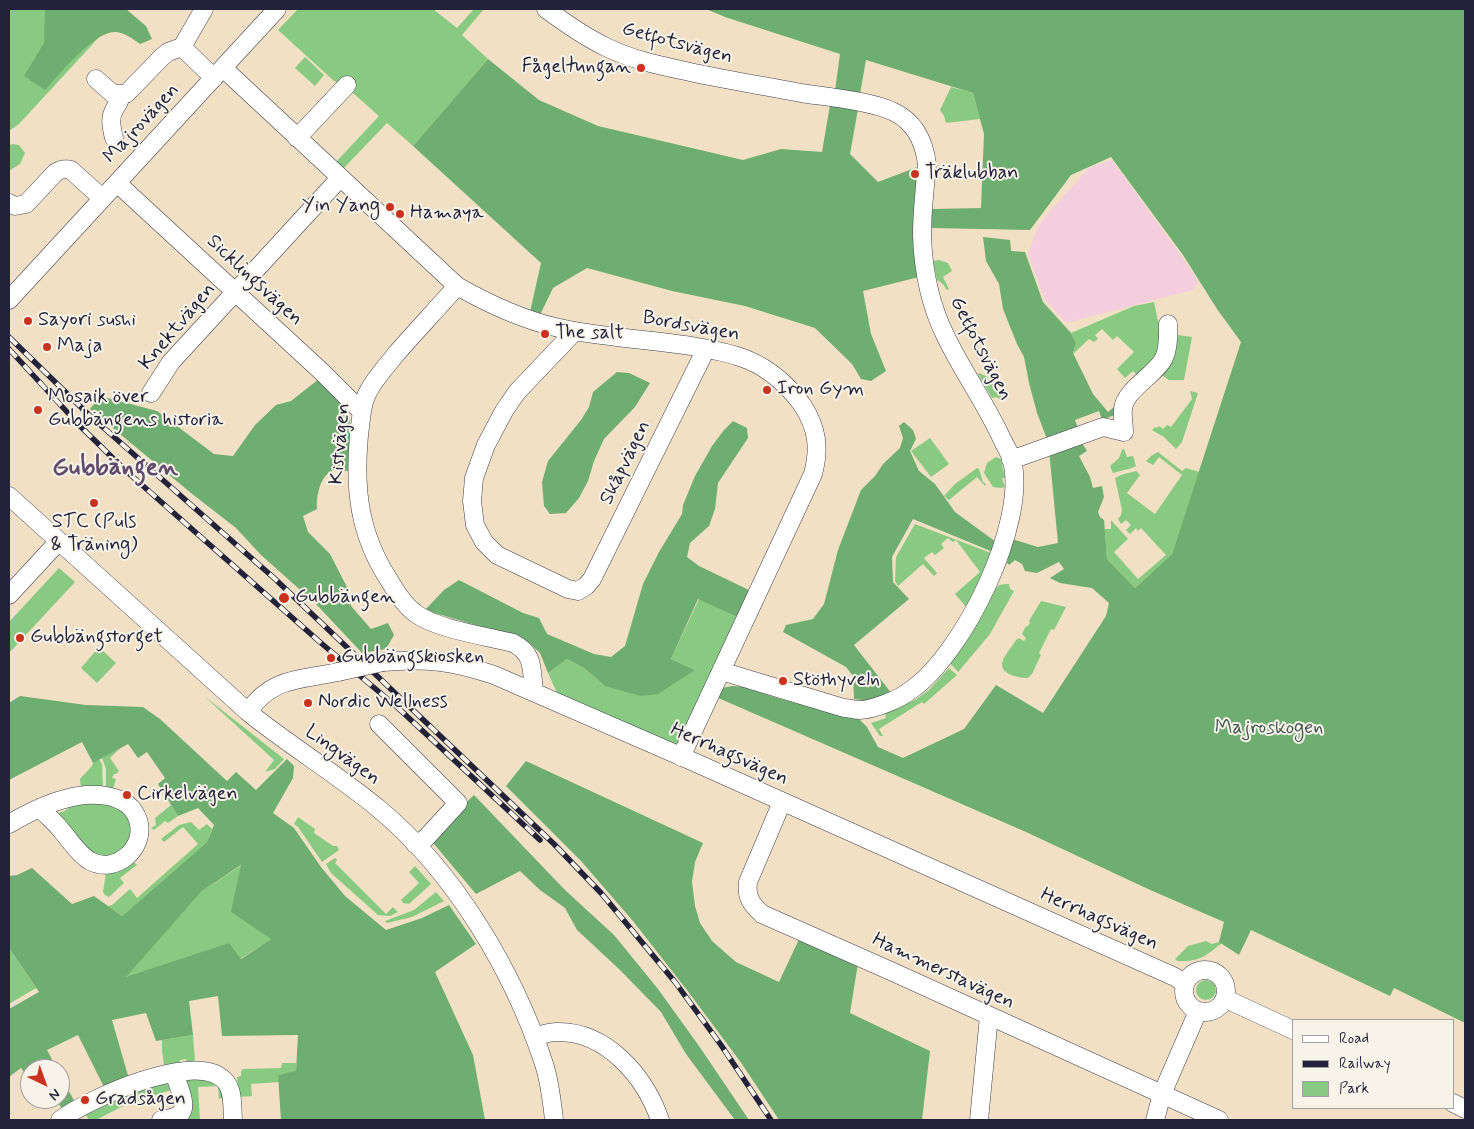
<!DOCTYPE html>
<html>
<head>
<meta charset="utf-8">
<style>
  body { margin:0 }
  #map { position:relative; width:1474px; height:1129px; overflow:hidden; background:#f2e0c4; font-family:Mynerve,sans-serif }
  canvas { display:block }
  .frame { position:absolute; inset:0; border:10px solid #22223b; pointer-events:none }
  .legend { position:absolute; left:1292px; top:1019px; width:162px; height:90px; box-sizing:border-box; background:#f7f3e8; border:1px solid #a29fa3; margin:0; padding:6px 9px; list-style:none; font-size:15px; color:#22223b }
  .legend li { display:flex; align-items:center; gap:10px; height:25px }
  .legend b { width:25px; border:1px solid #a29fa3 }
  .north { position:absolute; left:20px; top:1059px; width:50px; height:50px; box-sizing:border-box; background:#f7f3e8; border:1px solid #a29fa3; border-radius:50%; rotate:138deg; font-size:14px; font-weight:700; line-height:20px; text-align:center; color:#22223b }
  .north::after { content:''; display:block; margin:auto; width:18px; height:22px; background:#c8321e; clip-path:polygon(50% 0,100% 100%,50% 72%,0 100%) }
</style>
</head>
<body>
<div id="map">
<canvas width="1474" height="1129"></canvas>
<div class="frame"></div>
<ul class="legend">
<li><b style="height:6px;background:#fff"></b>Road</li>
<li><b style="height:6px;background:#22223b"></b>Railway</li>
<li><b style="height:14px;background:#89ca82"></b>Park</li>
</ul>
<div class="north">N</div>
</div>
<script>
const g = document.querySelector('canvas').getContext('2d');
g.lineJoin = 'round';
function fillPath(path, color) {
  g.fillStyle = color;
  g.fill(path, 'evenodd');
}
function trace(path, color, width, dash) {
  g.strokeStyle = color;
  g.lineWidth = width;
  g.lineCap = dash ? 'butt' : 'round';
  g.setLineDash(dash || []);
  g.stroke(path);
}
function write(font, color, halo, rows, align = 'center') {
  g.font = font + ' Mynerve,sans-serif';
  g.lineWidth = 4;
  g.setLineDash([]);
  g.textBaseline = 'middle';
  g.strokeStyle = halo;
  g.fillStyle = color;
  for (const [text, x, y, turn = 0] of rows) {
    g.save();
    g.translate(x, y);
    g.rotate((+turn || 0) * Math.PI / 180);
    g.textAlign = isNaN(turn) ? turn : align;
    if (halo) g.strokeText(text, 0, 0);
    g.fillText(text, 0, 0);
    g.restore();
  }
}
fillPath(new Path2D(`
  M1112 160 1183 258 1198 282 1193 290 1066 323 1045 300 1028 254 1038 226 1050 211 1089 168Z`), '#f3cfde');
fillPath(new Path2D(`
  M9 9H125L19 124 9 131Z
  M298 9H433L457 28 474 9H484L462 35 488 59 413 146 387 123 343 169 336 162 379 116 345 86 334 81 278 30Z
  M305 57 324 75 315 86 295 68Z
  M951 87 973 93 980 119 946 123 944 116 940 110Z
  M13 144 19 145 25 153 20 164 9 171V145Z
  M939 260 948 263 952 271 943 277 949 289 947 290 943 284 937 280 933 261Z
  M1154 302 1158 321 1163 320V344L1140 378 1133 371 1125 378 1117 369 1134 352 1117 336 1113 340 1102 329 1095 335 1098 339 1094 342 1089 339 1073 354 1076 343 1071 333 1134 306Z
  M1178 335 1192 337 1184 380H1169L1160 374C1175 362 1175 353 1178 335Z
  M979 373 988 377 989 380 992 378 1003 399 1001 400 996 397 992 398 978 374Z
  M1190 391 1198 393 1182 442 1176 449 1164 437 1152 430 1155 427 1157 428 1159 426 1163 429 1167 425 1171 427 1192 399Z
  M930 438 949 464 931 477 911 451Z
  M1124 449 1127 457 1133 456 1136 466 1132 468 1113 473 1110 466 1119 458 1122 450Z
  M1158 452 1182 471 1186 468 1199 472 1172 554 1135 588 1107 559 1104 520 1105 529H1111V520L1128 539 1114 552 1138 579 1166 555 1141 528 1138 531 1136 528 1130 534 1126 530 1131 525 1126 520 1121 524 1118 519 1121 515 1122 510 1115 478 1121 475 1136 471 1140 475 1127 493 1155 514 1182 475 1159 457 1153 465 1146 461 1151 456Z
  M996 457 1001 459 1005 478H1002L1005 487 1000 488 993 487 984 473 987 463Z
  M977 468 979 469 983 482 986 484 985 486 977 477 949 500 944 496 955 484Z
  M915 524 991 553 967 608 955 594 980 572 956 540 953 542 948 538 941 544 944 548 935 555 932 552 924 558 937 573 934 576 923 564 898 586 895 581 896 557Z
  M59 568 75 582 9 653V622Z
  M1005 584H1009L1010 589 1014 591 990 634 959 671V673L950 663 972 631 994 590 999 585Z
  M699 599 737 617 682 736 675 747 558 695 548 673 567 659 584 668 605 686 695 670 671 659Z
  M1041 601 1066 607 1054 630 1051 629 1039 653 1041 655 1032 674 1028 678C1019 678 997 674 1003 660 1006 653 1012 647 1016 640L1019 638 1024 641 1026 638 1022 634 1026 626 1027 627 1030 623 1029 621Z
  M99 647 116 663 97 683 81 668Z
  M949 668 957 675 924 704 922 702 879 729 883 736H880L871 723 886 718 885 713 915 700 929 690Z
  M204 696 284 759 275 769 265 772 274 760Z
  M120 748 110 758 119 771 116 774H114L112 778 116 779 113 789 106 788V769L102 758Z
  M96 754 102 764 103 788H81L80 779 92 766Z
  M93 801 123 807 134 829 125 851 98 859 50 815 65 811 75 802Z
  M171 805 178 816 168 823 165 821 154 830 151 828 156 825 155 818Z
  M298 817 315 829 314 833 333 846H337L339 850 322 862 298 827 294 824Z
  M191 822 199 830 207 824 212 829 207 842 122 916 108 906 112 905 130 889 137 898 198 844 183 827 164 842 161 839 179 825Z
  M335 858 337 860 335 863 386 914 393 907 398 912 390 916 378 915 331 873 326 864Z
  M133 861 137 865 120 878 124 883 109 897 105 895 103 892 106 873Z
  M242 865 271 939 240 959 125 977 202 891Z
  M415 866 431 884 409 904 403 903 401 900 419 883 409 872Z
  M436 892 444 901 412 917 387 923 385 921 414 910Z
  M1206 941 1212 944 1219 942 1222 943C1205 956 1200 962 1178 961L1175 959 1188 946Z
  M9 948 36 988 9 1004Z
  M1196 990a10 10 0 1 1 20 0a10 10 0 1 1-20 0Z
  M193 1035 195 1062H187L186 1059 180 1060V1063L164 1065 162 1051V1040Z
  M282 1063H296V1072L278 1075 279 1082 251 1084 252 1096 239 1097 237 1077 241 1076V1071L243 1069 281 1068Z
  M201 1077 219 1084 222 1092V1098L219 1099 218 1086 198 1087 200 1120H184L181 1081Z
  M169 1082 171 1090 125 1105 96 1120H89L86 1115 129 1094Z`), '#89ca82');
fillPath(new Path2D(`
  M45 9H126L146 26 152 39 140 44C133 39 125 33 116 32 95 30 59 75 45 90L24 76 44 43Z
  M706 9H1465V1023L1394 988 1390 996 1251 930 1239 955 1219 942 1224 922 1148 889 1026 832 716 697 722 688 732 686 744 687 777 698 843 716 858 718 867 727 878 747 903 758 964 729 996 685 1043 713 1106 616 1109 603 1092 588 1060 583 1050 578 1064 569 1059 562 1037 573 1025 571 1022 564 1015 560 1009 565 1007 563 1012 539 1038 547 1058 543 1049 450 1082 443 1087 451 1079 456 1090 477 1093 488 1102 486 1104 497 1098 512 1100 517 1104 520 1107 559 1135 588 1172 554 1241 342 1217 309 1183 255 1111 157 1071 175 1030 230 932 228V209L981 208 984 134 973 93 866 60 860 94 835 91 840 54 725 17Z
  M488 59 539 100 598 126 743 160 781 149 822 152 830 105 858 109 850 154 878 182 920 166 919 277 863 291 871 334 886 371 871 381 861 379 852 364 815 328 745 306 672 291 587 268 553 288 540 315 530 312 541 263 413 146Z
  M983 237 1010 240 1011 251 1025 252 1043 302 1071 333 1076 343 1073 353 1093 394 1108 412 1115 406 1117 414 1102 420 1099 411 1075 420 1078 428 1047 439 1037 413 1029 383 1024 357 1017 344 1003 309 999 284 986 261Z
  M617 372 629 373 650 383 635 407 604 439 594 461 588 481 579 498 566 513 550 514 544 506 542 482 548 461 581 420 589 407 593 392Z
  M319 379 344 408 350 418 348 471C344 471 339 470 335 470 320 473 316 497 317 509L303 516 308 532 330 554 348 589 351 606 371 629 388 623 394 635 386 649 362 653 316 604 261 555 236 528 191 493 90 409 100 396 157 411 214 454 233 456 255 425 276 405 291 401Z
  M733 421 747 428 748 438 718 483 715 509 709 526 690 543 687 557 699 566 749 590 737 617 698 599 671 659 695 670 658 694 641 696 605 686 584 668 567 659 548 673 540 653 526 640 425 610 444 590 459 580 523 613 539 618 547 634 594 654 611 657 625 646 643 584 659 552 682 514 683 505 695 476 712 446 724 430Z
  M904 422 913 430 916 439 910 451 919 471 935 484 955 512 996 542 993 552 913 519 892 557 893 582 909 599 854 645 892 694 870 701 854 699 853 676 846 667 783 632 786 625 813 619 824 604 838 550 861 490 875 476 883 464 900 448 903 438 899 426Z
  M20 696 86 705 143 707 160 719 227 781 236 772 256 790 287 759 294 766 293 778 273 813 294 828 321 867 345 896 386 930 422 918 449 905 476 944 435 972 473 1055 485 1120H281L278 1075 296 1071 298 1035 222 1036 218 996 189 1001 193 1035 156 1041 146 1013 112 1020 129 1079 105 1089 78 1035 47 1050 57 1069H30V1081L21 1068 9 1077V1009L39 992 9 948V876L17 875 32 868 72 904 94 896 122 916 207 842 214 825 198 808 178 816 158 784 165 778 147 752 138 758 128 744 93 763 82 742 9 780V703ZM241 865 231 912 271 939 241 959 229 943 126 977 202 891Z
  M526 761 703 843 695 862 692 882 695 906 700 923 712 941 736 962 779 982 800 937 858 963 850 1013 930 1051 922 1120H779L742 1064 690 994 633 921 581 861 506 786Z
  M474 795 565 890 614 935 658 989 699 1046 749 1120H735L686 1054 661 1012 620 970 577 930 565 908 540 890 520 871 476 894 429 838Z
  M60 1075 76 1104 64 1111 58 1103 50 1107 44 1099H60Z`), '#6eae70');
const minor = new Path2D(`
  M546 9C565 23 585 37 606 47 632 60 662 66 690 72 727 80 764 86 801 93 827 97 871 101 894 112 915 122 924 141 927 164 925 187 922 211 922 235 923 270 930 305 946 337 963 372 986 404 1002 439 1005 446 1010 453 1012 460 1028 523 963 654 911 690 900 699 873 710 859 710 854 710 849 708 844 708L721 671
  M182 47 214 78
  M223 68 457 286C487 303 521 319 555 327 601 338 650 339 697 347 714 350 732 353 748 360 770 369 790 387 803 406 817 428 820 448 813 474L681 757
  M96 79 113 94H126L162 57 168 52 182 47 204 9
  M114 138C112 129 109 119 114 110 117 104 120 103 120 96
  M297 138 347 85
  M117 183 322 372 362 412
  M9 203 15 206 26 204 55 173C61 169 65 168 71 170L102 198
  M457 286C437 309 416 331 396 354 386 367 374 379 367 394 361 406 361 421 359 435 354 489 359 534 389 580 396 592 404 605 415 613 436 629 486 636 513 643 535 654 531 670 534 691
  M9 300 277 9
  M575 331 517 392 504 411 486 445 474 478 472 501 475 525 484 542 497 555 568 589 578 591 586 586 592 579 706 349
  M151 393 171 362 340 178
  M1011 460 1103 427 1124 432C1124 425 1122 416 1123 409 1125 389 1156 375 1164 358 1169 347 1168 336 1168 324
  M9 496 248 712C290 746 337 774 379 809 455 872 514 972 544 1064 550 1082 552 1102 554 1120
  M9 595 59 541
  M383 662C426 658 452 661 494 675L694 762 1175 977 1185 984
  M248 712C271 677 301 680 338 672
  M379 724 458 803 425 839 415 844
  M782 802 748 882C746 897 751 904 762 914L893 972 1219 1120
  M9 824C26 814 45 804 65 799 88 792 129 791 138 820 147 847 116 875 90 861 78 854 70 840 61 830 55 822 47 816 40 808
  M1184 991a21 21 0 1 1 42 0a21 21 0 1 1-42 0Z
  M1226 999 1293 1030
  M534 1037C541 1035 549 1032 557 1032 607 1031 645 1077 660 1120
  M1453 1103 1465 1109
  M60 1120C88 1099 195 1050 224 1080 234 1089 232 1108 233 1120
  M161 1120C167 1119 175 1118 180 1114 189 1106 177 1083 174 1073
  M979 1120 989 1016
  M1155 1120 1162 1094 1198 1011`);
trace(minor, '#413e50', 19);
trace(minor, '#fff', 18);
const rail = new Path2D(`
  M9 337 88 414 274 578 554 844 601 893 675 982 721 1045 771 1120
  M9 349 80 426 125 470 321 643 397 707 540 840`);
trace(rail, '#22223b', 5.5);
trace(rail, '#f7f3e8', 4, [11]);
const minorBridge = new Path2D(`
  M338 672 383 662`);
trace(minorBridge, '#413e50', 19, []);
trace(minorBridge, '#fff', 18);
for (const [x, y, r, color] of [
  [641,68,5,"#c8321e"],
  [915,174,5,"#c8321e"],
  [390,207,5,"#c8321e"],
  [400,214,5,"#c8321e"],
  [28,321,5,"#c8321e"],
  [545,334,5,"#c8321e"],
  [47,347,5,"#c8321e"],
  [767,390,5,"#c8321e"],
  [38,410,5,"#c8321e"],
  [94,503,5,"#c8321e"],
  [284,598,6,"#c8321e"],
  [20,638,5,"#c8321e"],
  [331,658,5,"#c8321e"],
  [783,681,5,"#c8321e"],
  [308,703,5,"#c8321e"],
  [127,795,5,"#c8321e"],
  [85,1100,5,"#c8321e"]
]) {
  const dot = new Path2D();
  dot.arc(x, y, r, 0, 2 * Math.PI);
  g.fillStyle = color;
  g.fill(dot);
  trace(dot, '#f7f3e8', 2);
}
write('20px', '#22223b', '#f7f3e8', [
  ["Getfotsvägen",677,44,15],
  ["Majrovägen",142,124,-47],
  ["Sicklingsvägen",254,281,43],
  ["Knektvägen",178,327,-50],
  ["Bordsvägen",691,327,10],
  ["Getfotsvägen",980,349,63],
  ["Kistvägen",341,444,-85],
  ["Skåpvägen",626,463,-64],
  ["Herrhagsvägen",729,755,24],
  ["Lingvägen",342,756,36],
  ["Herrhagsvägen",1099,920,24],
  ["Hammerstavägen",943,972,25]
]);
write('20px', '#22223b', '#f7f3e8', [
  ["Fågeltungan",631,68,"right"],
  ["Träklubban",925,174],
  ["Yin Yang",380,207,"right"],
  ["Hamaya",410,214],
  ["Sayori sushi",38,321],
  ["The salt",555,334],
  ["Maja",57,347],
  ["Iron Gym",777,390],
  ["Mosaik över",48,398],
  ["Gubbängens historia",48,421],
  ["STC (Puls",94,523,"center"],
  ["& Träning)",94,546,"center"],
  ["Gubbängen",295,598],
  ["Gubbängstorget",30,638],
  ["Gubbängskiosken",341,658],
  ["Stöthyveln",793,681],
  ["Nordic Wellness",318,703],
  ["Cirkelvägen",137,795],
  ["Gradsågen",95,1100]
], 'left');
write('20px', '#415450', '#f7f3e8', [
  ["Majroskogen",1269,729]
]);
write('bold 25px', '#604a6d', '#f7f3e8', [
  ["Gubbängen",115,469]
]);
</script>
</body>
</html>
